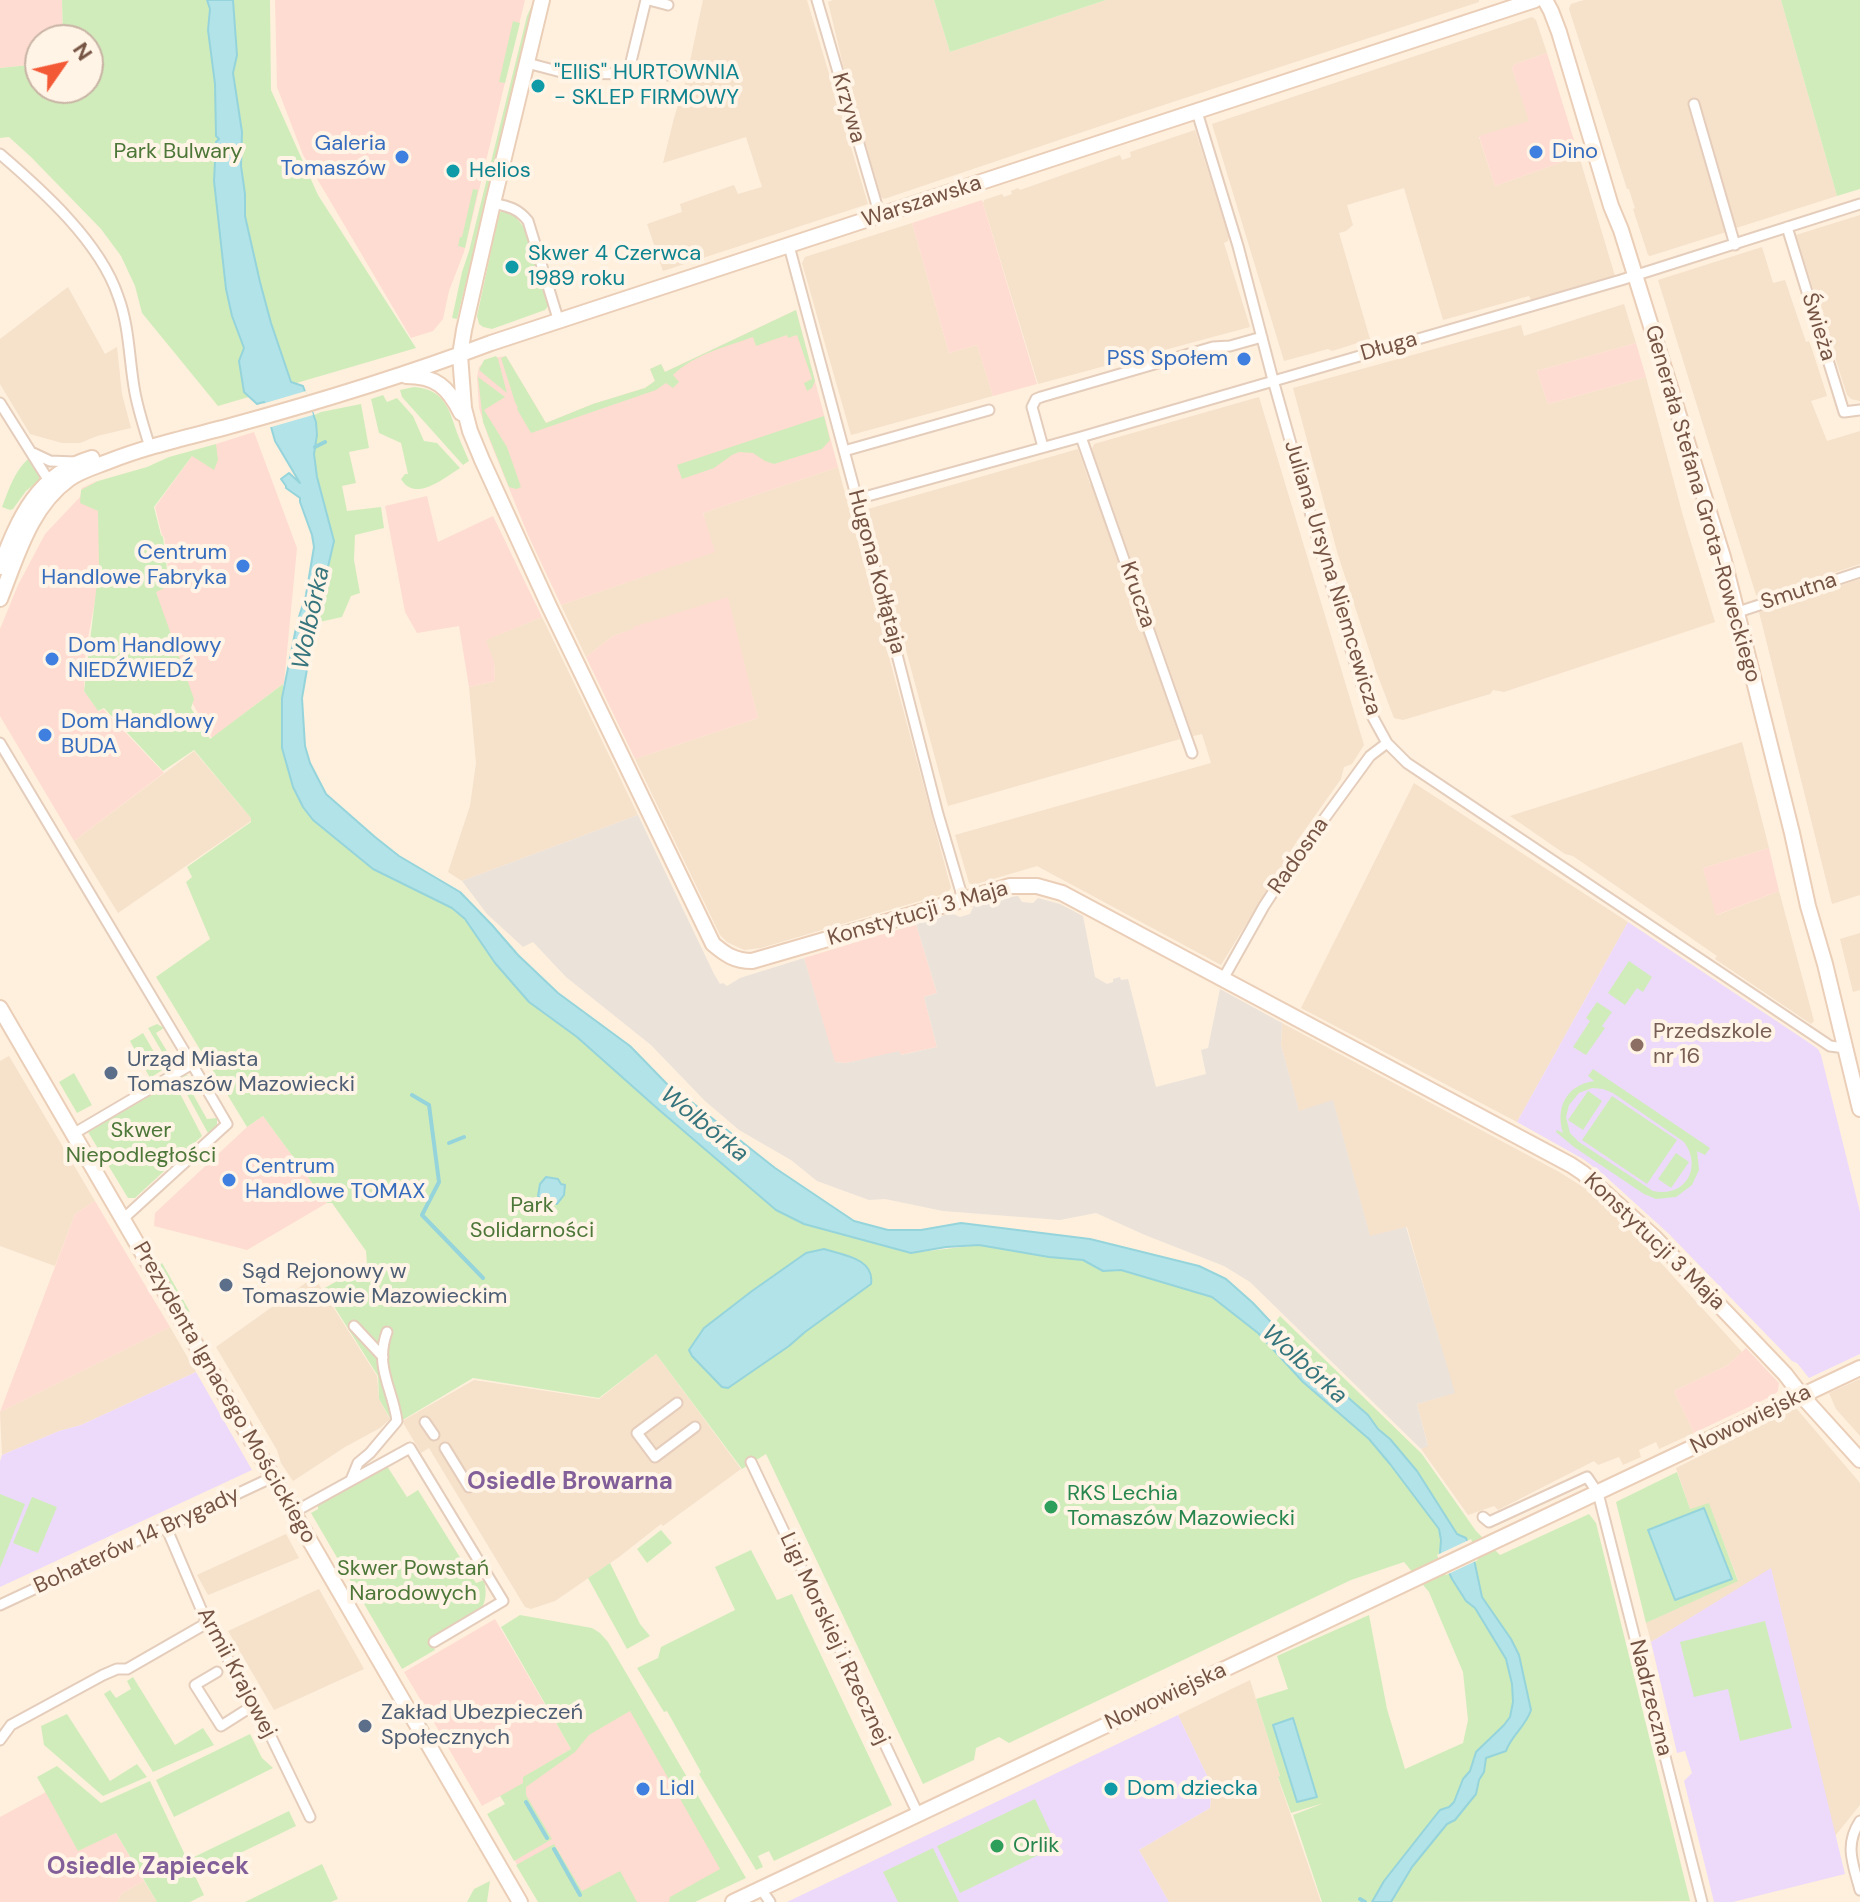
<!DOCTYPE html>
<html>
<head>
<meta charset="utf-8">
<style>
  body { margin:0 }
  #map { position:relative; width:1860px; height:1902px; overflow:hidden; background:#fef0dd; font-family:"DM Sans",sans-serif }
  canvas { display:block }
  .north { position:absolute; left:24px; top:24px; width:80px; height:80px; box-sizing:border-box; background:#fff4e6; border:2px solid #c8b4a5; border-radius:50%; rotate:56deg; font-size:22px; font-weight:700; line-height:32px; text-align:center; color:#765444 }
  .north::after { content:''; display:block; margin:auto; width:28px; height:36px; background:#f45936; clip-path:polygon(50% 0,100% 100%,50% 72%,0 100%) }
</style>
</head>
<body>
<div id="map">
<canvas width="1860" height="1902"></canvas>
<div class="north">N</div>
</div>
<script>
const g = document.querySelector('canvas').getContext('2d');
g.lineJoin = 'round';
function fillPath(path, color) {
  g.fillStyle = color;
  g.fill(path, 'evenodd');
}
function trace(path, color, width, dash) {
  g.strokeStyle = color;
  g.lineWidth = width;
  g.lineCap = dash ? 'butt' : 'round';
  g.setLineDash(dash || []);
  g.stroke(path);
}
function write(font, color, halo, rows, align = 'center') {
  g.font = font + ' "DM Sans",sans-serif';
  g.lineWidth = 8;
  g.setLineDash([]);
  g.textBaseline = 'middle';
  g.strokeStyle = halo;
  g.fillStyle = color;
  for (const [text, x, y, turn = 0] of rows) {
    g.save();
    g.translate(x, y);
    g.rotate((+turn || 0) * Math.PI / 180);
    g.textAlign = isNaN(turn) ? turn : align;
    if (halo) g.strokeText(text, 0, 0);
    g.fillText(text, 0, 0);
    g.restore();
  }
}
fillPath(new Path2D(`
  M703 0H807L868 204 663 271 647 224 682 212 680 204 734 185 738 194 762 187 746 137 663 163 674 118 686 80Z
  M833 0H934L950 52 1106 0H1479V2L1136 114 884 199 881 197 844 69 828 2Z
  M1584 0H1781L1837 196 1736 228 1697 100 1689 103 1726 232 1650 256 1648 255 1633 209 1635 208 1632 199 1629 189H1627L1569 9 1571 4Z
  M1532 17 1536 20 1547 53 1515 64 1512 68 1530 121 1479 137 1495 186 1579 156 1615 276 1531 300 1529 296 1443 320 1404 188 1347 205 1353 225 1346 231 1339 233 1370 339 1332 351 1328 349 1284 361 1212 124Z
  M1195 130 1229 237 1228 241 1224 243 1250 327 1038 384 983 203 984 200 1002 194 1004 197 1012 194 1011 191 1018 188 1020 190 1114 157 1120 155 1122 160 1131 157 1130 152Z
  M1860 215V401L1851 399 1847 395 1796 235Z
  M912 223 949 353 977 345 993 396 851 435 802 263 805 257Z
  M1762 247 1773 283 1785 280 1806 342 1809 341 1812 349 1827 396 1811 401 1827 441 1860 431V564L1759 598 1756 595 1658 280Z
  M68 287 105 354 117 347 122 394 131 428 97 436 80 443H62L30 434 0 384V339Z
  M1624 304 1636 343 1537 371 1548 404 1646 377 1683 516 1715 622 1504 692 1493 690 1490 694 1403 720 1394 718 1376 671 1338 555 1293 388 1521 325 1524 336Z
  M1259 397 1364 745 1352 764 1344 767 1341 779 1297 841 1221 965 1037 866 973 885 969 883 955 835 1211 763 1202 734 1193 736 1092 449 1094 444Z
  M1078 449 1090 484H1093L1180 739 948 806 868 509Z
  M838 467 951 888 947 893 761 948 744 950 727 942 720 935 635 759 758 718 727 598 634 627V629L613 636 586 657 561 605 714 552 703 513Z
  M1860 579V895L1832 904 1759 612Z
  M542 617 638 815 462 881 448 872 470 806 476 763 469 687 495 681 494 662 485 640Z
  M1742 742 1769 848 1703 868 1717 915 1779 891 1814 1021 1811 1024 1715 959 1717 956 1573 856 1565 854 1510 816Z
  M194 751 251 818V821L118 913 74 841Z
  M1414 783 1628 922 1517 1122 1301 1008Z
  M1860 933V990L1853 992 1840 939Z
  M1282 1023 1561 1173 1586 1189 1616 1216 1652 1253 1742 1352 1728 1365 1674 1391 1694 1433 1659 1449 1656 1442 1639 1450 1641 1457 1623 1465 1619 1457 1598 1465 1594 1461 1498 1510 1494 1506 1468 1515 1421 1449 1428 1445 1417 1404 1454 1393 1407 1227 1370 1237 1333 1101 1299 1112 1281 1045Z
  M9 1056 95 1201 75 1214 55 1266 0 1246V1061Z
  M314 1277 377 1376 379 1399 390 1419 380 1428 345 1447 293 1481 281 1463 277 1450 216 1347Z
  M170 1327 196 1372 81 1425 59 1431 2 1455 0 1412Z
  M656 1354 741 1469 663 1526 661 1524 619 1557 555 1601 531 1609 525 1607 429 1448 421 1453 402 1421 474 1380 599 1399Z
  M1860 1379V1436L1836 1409 1829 1393Z
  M1796 1408 1860 1483V1805L1835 1836 1771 1569 1651 1642 1646 1623 1738 1580 1709 1504 1690 1509 1676 1468Z
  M286 1534 299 1558 208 1595 197 1575Z
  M319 1589 364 1669 274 1710 228 1631Z
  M1250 1680 1280 1776 1278 1778 1321 1902H1169L1139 1850 1210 1808 1212 1786 1178 1715Z
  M144 1881 157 1902H117L122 1893Z`), '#f6e1cb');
fillPath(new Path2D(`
  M0 0H62L63 40H40V64L0 68Z
  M275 0H525L464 252 449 291 443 319 433 331 411 338 303 155 277 87Z
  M1547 53 1579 156 1495 186 1479 136 1529 121 1512 68 1515 64Z
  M982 200 1037 384 993 396 977 345 949 353 912 223Z
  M796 310 838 467 703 513 715 552 561 605 528 535 489 439 479 408 477 377 479 367 487 359 506 356 546 423 593 404 645 388 655 381 650 369 661 364 665 372Z
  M1636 343 1646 377 1548 404 1537 371Z
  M254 432 297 548 284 683 212 738 185 690 153 591 170 585 164 537 162 535 155 507 192 456 216 444Z
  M97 481 102 564 88 638H86L84 691 99 712 103 709 164 773 74 841 0 716V629L18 585 45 534 80 497 82 488Z
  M427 496 438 542 493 516 542 617 486 640 494 662 495 681 469 687 459 626 417 633 405 612 385 506Z
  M728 597 758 718 635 759 586 657 613 636 633 629V627Z
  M1769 848 1779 891 1716 915 1703 868Z
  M916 924 937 993 924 997 937 1047 900 1055 899 1052 846 1063 834 1062 804 958Z
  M263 1116 327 1203 247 1250 154 1226 155 1213 247 1127Z
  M95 1201 170 1327 0 1412 75 1214Z
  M1746 1348 1779 1383 1778 1391 1774 1395 1694 1433 1674 1391 1728 1365Z
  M495 1619 571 1749 526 1776 574 1752 589 1631 735 1870 674 1902H539L488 1815 506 1805 502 1795 482 1806 446 1744 447 1741 441 1731H439L404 1672Z
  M46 1792 78 1850 116 1833 144 1881 122 1893 117 1902H0V1817Z`), '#ffdcd1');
fillPath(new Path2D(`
  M638 815 714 974 720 984 723 983 727 986 740 978 804 958 835 1062 846 1063 899 1051 901 1055 937 1047 924 997 937 993 916 924 951 913 960 917 970 914 974 905 996 899 1018 896 1022 902 1033 903 1038 898 1060 904 1083 916 1095 977 1107 984 1113 982V979L1120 977 1121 980 1128 979 1156 1087 1206 1074 1201 1050 1208 1048 1220 989 1282 1023 1281 1045 1299 1111 1333 1100 1370 1236 1406 1227 1455 1393 1417 1404 1428 1446 1421 1449 1250 1282 1224 1266 1145 1235 1096 1213 1060 1220 943 1211 885 1199 869 1200 817 1181 791 1160 739 1130 705 1101 651 1045 566 977 533 942 523 947 487 914 462 881Z`), '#ebe2da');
fillPath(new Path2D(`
  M1628 922 1808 1042 1818 1049 1821 1055 1860 1212V1354L1809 1378 1797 1363 1792 1361 1669 1234 1604 1175 1583 1159 1517 1122Z
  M196 1372 252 1470 0 1587V1461L2 1455 59 1431 81 1425Z
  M1771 1568 1845 1874 1733 1902H1714L1684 1781 1692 1773 1685 1751 1677 1753 1651 1642Z
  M1178 1715 1212 1786 1210 1808 1139 1850 1169 1902H787Z`), '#eddafa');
fillPath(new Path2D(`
  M62 0H270L271 90 318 195 416 348 218 406 142 313 135 286 121 256 101 229 31 157 9 137 0 138V68L40 64V88H88V40H63Z
  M934 0H1106L950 52Z
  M1781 0H1860V189L1837 196Z
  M531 7H534L457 319 452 318 462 272 469 251 527 16Z
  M513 21 520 23 505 83 499 82Z
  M473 189 478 190 465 248 458 246 460 237H462Z
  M502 211 515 216 526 230 549 305 545 310 492 329 483 327 479 324 477 316 490 256 497 215Z
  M796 310 815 381 812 388 807 391 804 383 812 379 797 335 788 338 787 335 756 346 753 337C725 347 695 354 673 375L679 382 673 388 666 383 656 390 531 433 517 409 518 408 515 402 501 358 506 356 546 423 593 404 645 388 655 381 650 369 661 364 665 372Z
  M496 356 498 359 507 393 479 370 484 360Z
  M478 377 505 397 484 410 507 447 521 487 516 489 509 487 483 422Z
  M414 387C439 389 447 402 454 424 458 437 464 449 469 461L463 465 402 397 400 390Z
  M383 395 387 402 397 398 413 416 424 441 437 443 460 468C444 478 415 503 401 479L405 474H408L401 443 379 433 371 399Z
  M361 404 369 448 349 452 356 483 342 486 347 511 381 507 384 528 355 535 354 560 360 593 351 596 342 617 315 623 334 541 317 477 314 454 317 435 312 416 321 412Z
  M824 416 830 440 822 449 774 464 765 461 753 453 739 452 732 455 714 468 682 479 677 465Z
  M216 444 218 460 214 470 192 456 154 507 161 535 163 537 169 586 156 592 194 699 191 708 210 739 283 684 282 748 303 807 327 831 373 869 452 908 754 1189 911 1253 979 1245 1049 1257 1083 1260 1121 1270 1212 1297 1258 1333 1262 1339 1280 1316 1422 1454 1476 1531 1500 1555 1589 1514 1596 1523 1690 1901 1322 1902 1293 1815 1324 1803 1291 1813 1278 1777 1280 1776 1256 1699 1288 1689 1277 1656 1369 1615 1387 1709 1405 1769 1463 1743 1468 1720 1463 1672 1429 1592 1404 1562 1351 1580 1009 1743 999 1737 976 1748 974 1760 923 1784 766 1454 742 1469 656 1354 599 1398 473 1378 401 1421 390 1418 379 1399 378 1376 323 1289 367 1264 366 1251 332 1203H327L263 1116 247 1127 156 977 210 939 186 882 192 877 187 867 251 822V818L194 750 163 771 104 708 98 711 84 691 99 566 98 511 80 503 81 490 98 481 147 467 169 457Z
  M28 459 41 479 26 491 13 509 10 510 2 507C9 489 14 472 28 459Z
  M1629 961 1652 977 1643 992 1637 988 1625 1005 1608 993Z
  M1597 1002 1612 1012 1602 1026 1605 1028 1586 1055 1573 1047 1590 1021 1586 1018Z
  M157 1024 164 1028 156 1033 173 1061 181 1057V1063L172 1069 148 1028Z
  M143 1033 164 1069 150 1078 130 1041Z
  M1593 1069 1710 1148 1705 1155 1697 1151 1699 1170 1692 1185 1676 1197 1656 1199 1644 1194 1574 1147 1556 1132 1557 1130 1563 1133C1555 1107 1567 1085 1594 1081L1588 1076ZM1592 1088 1603 1089 1613 1093 1684 1142C1703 1168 1685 1198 1653 1191L1579 1142 1570 1133 1566 1117 1569 1105 1579 1093Z
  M74 1073 92 1105 77 1113 59 1082Z
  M186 1075 194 1079 185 1080 207 1119 217 1118V1125L209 1135 178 1078Z
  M174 1082 202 1136 135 1198H128L88 1132Z
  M1588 1091 1602 1101 1583 1130 1568 1120Z
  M1612 1096 1677 1140 1647 1184 1582 1140Z
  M1676 1153 1689 1162 1671 1188 1658 1179Z
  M162 1263 190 1312 184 1310 159 1265Z
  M387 1466 407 1497 418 1490 476 1583 484 1580C486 1589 487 1599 482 1607 476 1616 442 1633 430 1640L435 1650 402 1669 311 1513 318 1509V1503Z
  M1677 1472 1690 1509 1709 1503 1738 1581 1646 1623 1616 1502Z
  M0 1494 25 1504 0 1568Z
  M32 1497 57 1507 38 1553 13 1543Z
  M661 1530 672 1543 647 1563 637 1549Z
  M751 1550 777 1600 792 1594 892 1805 774 1861 769 1851 758 1856 763 1867 756 1870 699 1774 701 1772 667 1711 664 1712 637 1668 658 1658 661 1647 735 1610 715 1567Z
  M610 1563 640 1624 650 1636 627 1649 588 1578Z
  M520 1615 592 1628 600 1633 608 1642 746 1878 695 1902H669L670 1897 720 1869 630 1711 589 1735 575 1752 526 1787V1795L552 1839 514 1861 487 1814 505 1804 500 1796 523 1783V1777L571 1749 501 1627Z
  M1765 1621 1792 1728 1740 1741 1728 1689 1694 1697 1680 1642Z
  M133 1677 175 1745 203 1728 214 1745 153 1772 104 1694 110 1690 116 1698 131 1689 127 1681Z
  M67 1714 110 1781 137 1764 147 1777 103 1796 44 1745 41 1726Z
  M250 1734 262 1758 273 1768 174 1817 156 1780Z
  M57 1766 101 1803 150 1781 204 1895 190 1902H157L116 1833 78 1851 37 1777Z
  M1035 1799 1057 1846 960 1893 937 1846Z
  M289 1811 296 1826 201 1872 194 1857Z
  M554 1844 582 1891 620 1871 637 1902H538L516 1865Z
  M933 1848 959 1902H898L883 1872Z
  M322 1864 338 1899 331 1902H245Z
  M490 1881 487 1902H467L474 1889Z`), '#d1ecbb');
const water = new Path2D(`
  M207 0H233L237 55 233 73 242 132 241 166 245 194V216L260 282 271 323 291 382 303 386 316 422 317 435 314 454 317 477 334 541 315 623 302 698 305 746 310 763 326 794 375 837 399 856 460 892 492 925 518 955 558 993 630 1046 667 1084 689 1100 775 1168 854 1221 888 1230H921L961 1223 1090 1239 1199 1266 1226 1279 1253 1303 1312 1366 1368 1415 1378 1429 1390 1439 1417 1471 1457 1534 1466 1538 1475 1564 1482 1597 1511 1639 1519 1655 1531 1710C1526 1726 1511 1736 1506 1751L1486 1758 1484 1772 1479 1780 1476 1794 1455 1820 1447 1824 1412 1867 1391 1902H1372L1384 1881 1432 1820 1440 1810 1449 1807 1454 1802 1463 1779 1470 1771 1476 1752 1504 1725 1510 1717 1513 1702 1512 1684 1506 1659 1475 1608 1466 1601 1452 1579 1440 1553 1441 1540 1439 1529 1390 1464 1369 1439 1303 1382 1258 1333 1212 1297 1121 1270 1103 1271 1083 1260 1049 1257 979 1245 946 1247 911 1253 804 1224 776 1210 658 1109 577 1037 529 1002 495 963 465 919 452 908 373 869 313 820 303 807 293 787 282 748V698L297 623 306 595 314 547 312 535 300 502V498L286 488V486L281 479 289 473 300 483 275 441 264 402 257 404 244 392 239 361 244 348 232 316 226 289 214 181 216 142 219 139 216 136 215 84 208 30 210 9Z
  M546 1177 558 1179 561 1184 565 1185 564 1195 557 1204 553 1202 548 1204 538 1196 540 1184Z
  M824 1249C842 1255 875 1258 871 1284L805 1332 789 1346 728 1388 722 1387 692 1356 689 1350 704 1328 752 1291 806 1253Z
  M1704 1508 1732 1579 1675 1600 1648 1530Z
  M1293 1718 1317 1797 1297 1802 1273 1725Z`);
fillPath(water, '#b1e3e9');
trace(water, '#96d4db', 2);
fillPath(new Path2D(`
  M306 391 313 415 268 428 261 407 255 406Z
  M1471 1539 1478 1560 1446 1575 1437 1555Z`), '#fef0dd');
trace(new Path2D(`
  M315 447 325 442
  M412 1095 429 1105 439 1182 422 1215 483 1278
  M449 1143 464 1137
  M526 1802 547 1838
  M554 1849 580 1895
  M1360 1899 1365 1902`), '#96d4db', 4);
const street = new Path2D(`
  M649 0 668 5
  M817 0 880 216
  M527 63 565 73 628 74 646 0
  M628 74 673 75
  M1694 104 1735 245
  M1197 112 1238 246 1273 380 1323 558 1370 712 1387 743 1407 763 1830 1046 1845 1048
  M0 154C42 190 100 242 118 296 129 325 129 357 134 387 137 407 144 428 150 447
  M493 203C507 206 518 208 528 221L559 322
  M1787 227 1844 412 1860 410
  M789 246 857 499 938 814 963 899
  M0 403 49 481
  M1081 437 1192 753
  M1043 447 1032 407 1036 399 1041 397 1213 347 1230 346 1262 337
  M844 451 989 410
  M33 453 50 461 76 462
  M857 499 1081 437 1621 280 1860 204
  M1738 612 1860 572
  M0 743 192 1064
  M1223 979 1264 906 1292 863 1370 756 1387 743
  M73 1134 192 1064 227 1124 123 1219
  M354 1326 383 1357
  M677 1403 637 1433 655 1457 695 1427
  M425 1422 434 1435
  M445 1448 469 1487
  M751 1462 918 1814
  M351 1480 358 1463 370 1453 397 1421C393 1389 374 1367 387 1332
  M294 1512 410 1448 503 1601 434 1642
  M1483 1517 1489 1522 1587 1477 1598 1493 1702 1902
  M166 1527 207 1623 260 1714 310 1817
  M0 1605 273 1477
  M217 1672 195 1685 221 1726 254 1705
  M0 1740 11 1725 103 1675 117 1669H127L207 1623
  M1860 1821C1844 1845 1853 1864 1860 1890
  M761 1889 770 1902`);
const secondary = new Path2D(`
  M542 0 493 203 464 330 460 355 464 408 470 431 482 460 549 606 713 944C726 955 735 961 752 961L1010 886H1037L1062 893 1571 1165 1583 1173 1655 1238 1785 1374 1802 1396 1860 1460
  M1545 0 1551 11 1559 32 1611 206 1621 230 1723 557 1792 833 1808 906 1825 964 1860 1109
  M406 376C436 376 448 387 461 413
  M0 567C19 518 37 474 92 458
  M0 599C17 557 30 507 69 479 80 471 94 467 107 462 147 446 189 437 230 426 318 402 406 375 491 343L1535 0
  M0 1008 520 1902
  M733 1902 1860 1368`);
trace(street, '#e5cdbc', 13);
trace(secondary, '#eaceb8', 18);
trace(street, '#fff', 9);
trace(secondary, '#fff', 14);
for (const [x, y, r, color] of [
  [538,86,8,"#0f9aa8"],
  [1536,152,8,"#3f7fe0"],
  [402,157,8,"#3f7fe0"],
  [453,171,8,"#0f9aa8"],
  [512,267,8,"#0f9aa8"],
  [1244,359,8,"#3f7fe0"],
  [243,566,8,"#3f7fe0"],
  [52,659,8,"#3f7fe0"],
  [45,735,8,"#3f7fe0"],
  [1637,1045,8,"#8d6e63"],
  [111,1073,8,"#5c6f8a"],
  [229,1180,8,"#3f7fe0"],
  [226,1285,8,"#5c6f8a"],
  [1051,1507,8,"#2e9e5b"],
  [365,1726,8,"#5c6f8a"],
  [643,1789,8,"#3f7fe0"],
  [1111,1789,8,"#0f9aa8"],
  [997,1846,8,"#2e9e5b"]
]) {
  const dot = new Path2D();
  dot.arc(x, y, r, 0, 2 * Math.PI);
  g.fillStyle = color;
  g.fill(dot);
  trace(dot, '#fff4e6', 3);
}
write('22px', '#0d838f', '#fff4e6', [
  ["\"ElliS\" HURTOWNIA",554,73],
  ["- SKLEP FIRMOWY",554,98],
  ["Helios",469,171],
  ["Skwer 4 Czerwca",528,254],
  ["1989 roku",528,279],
  ["Dom dziecka",1127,1789]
], 'left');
write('22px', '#765444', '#fff4e6', [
  ["Krzywa",848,108,74],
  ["Warszawska",922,202,-18],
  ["Świeża",1818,327,73],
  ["Długa",1389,347,-16],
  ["Generała Stefana Grota-Roweckiego",1702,504,74],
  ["Hugona Kołłątaja",876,572,75],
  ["Juliana Ursyna Niemcewicza",1332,578,73],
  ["Smutna",1799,592,-18],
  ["Krucza",1137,595,71],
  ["Radosna",1299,856,-55],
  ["Konstytucji 3 Maja",918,914,-16],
  ["Konstytucji 3 Maja",1654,1242,44],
  ["Prezydenta Ignacego Mościckiego",224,1393,60],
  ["Nowowiejska",1751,1420,-26],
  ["Bohaterów 14 Brygady",137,1541,-25],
  ["Ligi Morskiej i Rzecznej",834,1639,65],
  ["Armii Krajowej",236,1673,62],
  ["Nowowiejska",1166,1697,-25],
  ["Nadrzeczna",1650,1698,76]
]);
write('22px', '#366cbe', '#fff4e6', [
  ["Galeria",386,144,"right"],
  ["Tomaszów",386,169,"right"],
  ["Dino",1552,152],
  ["PSS Społem",1228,359,"right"],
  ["Centrum",227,553,"right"],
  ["Handlowe Fabryka",227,578,"right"],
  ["Dom Handlowy",68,646],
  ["NIEDŹWIEDŹ",68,671],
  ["Dom Handlowy",61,722],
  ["BUDA",61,747],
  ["Centrum",245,1167],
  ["Handlowe TOMAX",245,1192],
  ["Lidl",659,1789]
], 'left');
write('22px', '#4d7739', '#fff4e6', [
  ["Park Bulwary",178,152],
  ["Skwer",141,1131],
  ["Niepodległości",141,1156],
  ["Park",532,1206],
  ["Solidarności",532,1231],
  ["Skwer Powstań",413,1569],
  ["Narodowych",413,1594]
]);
write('22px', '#785e54', '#fff4e6', [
  ["Przedszkole",1653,1032],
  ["nr 16",1653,1057]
], 'left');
write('22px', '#4e5e75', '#fff4e6', [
  ["Urząd Miasta",127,1060],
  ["Tomaszów Mazowiecki",127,1085],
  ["Sąd Rejonowy w",242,1272],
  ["Tomaszowie Mazowieckim",242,1297],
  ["Zakład Ubezpieczeń",381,1713],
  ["Społecznych",381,1738]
], 'left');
write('22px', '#27864d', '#fff4e6', [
  ["RKS Lechia",1067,1494],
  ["Tomaszów Mazowiecki",1067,1519],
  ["Orlik",1013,1846]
], 'left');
write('italic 24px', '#36757d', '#fff4e6', [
  ["Wolbórka",312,618,-78],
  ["Wolbórka",704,1125,39],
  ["Wolbórka",1304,1365,42]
]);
write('bold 24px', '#835f9a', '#fff4e6', [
  ["Osiedle Browarna",570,1483],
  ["Osiedle Zapiecek",148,1868]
]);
</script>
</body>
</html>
